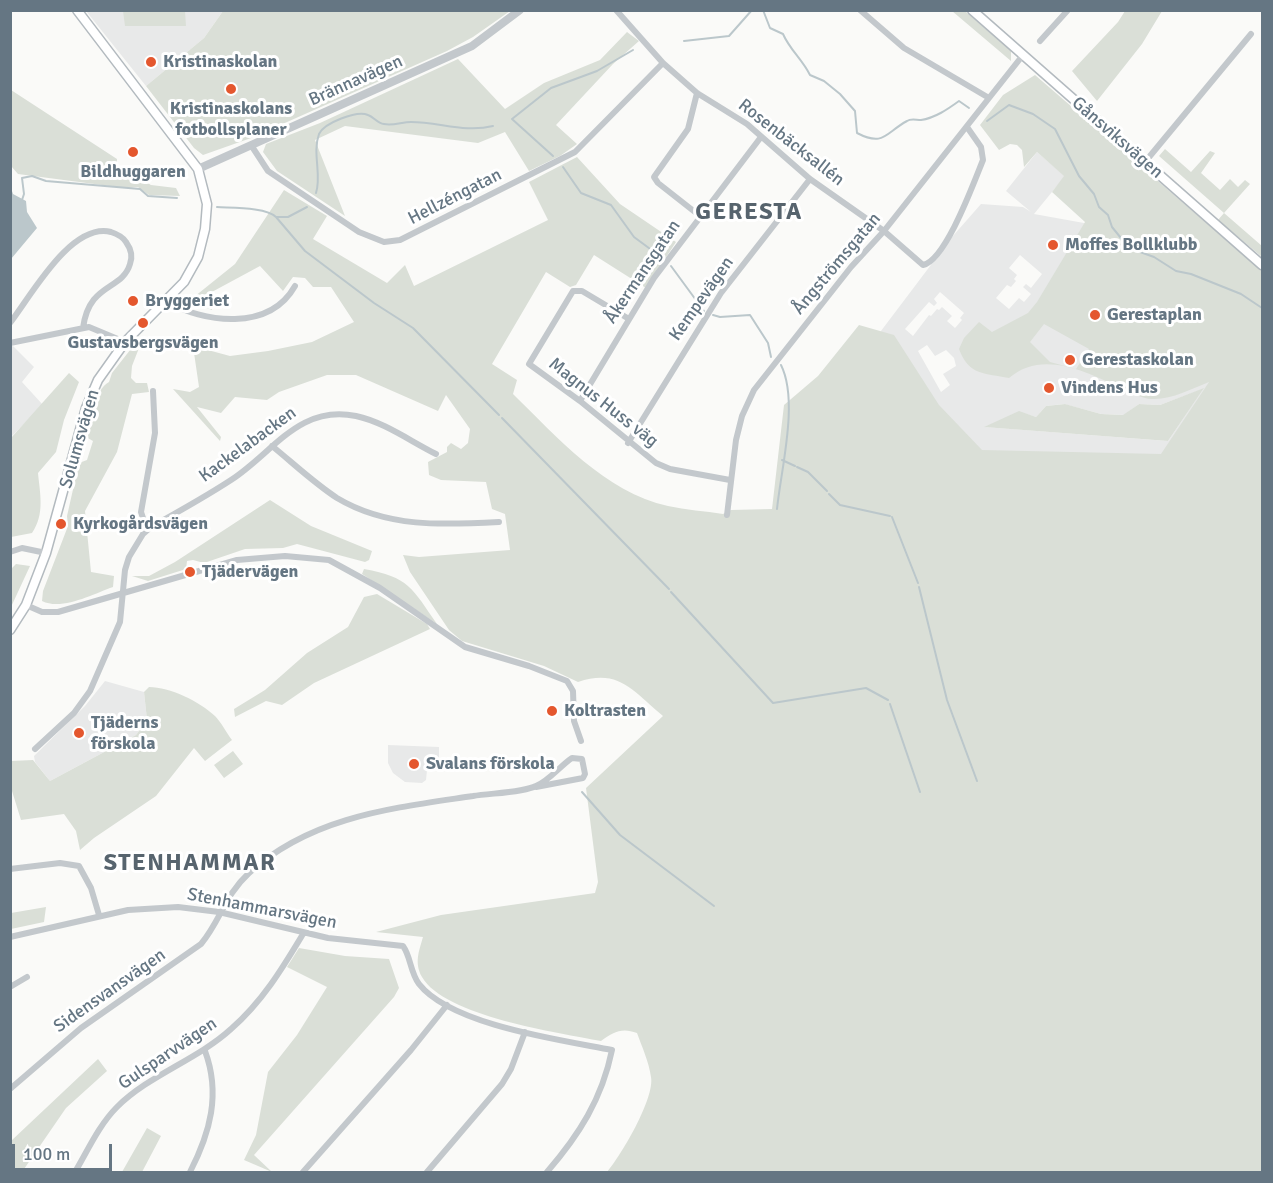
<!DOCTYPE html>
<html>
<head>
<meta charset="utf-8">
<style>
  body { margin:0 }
  #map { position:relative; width:1273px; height:1183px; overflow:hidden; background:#fafaf8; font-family:Signika,sans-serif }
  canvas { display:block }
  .frame { position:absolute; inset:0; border:12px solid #657683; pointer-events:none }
  .scale { position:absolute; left:12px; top:1144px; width:100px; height:27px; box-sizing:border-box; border:3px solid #657683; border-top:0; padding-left:8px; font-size:18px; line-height:21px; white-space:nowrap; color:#657683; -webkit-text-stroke:4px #fff; paint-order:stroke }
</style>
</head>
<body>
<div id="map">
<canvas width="1273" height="1183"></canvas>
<div class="frame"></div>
<div class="scale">100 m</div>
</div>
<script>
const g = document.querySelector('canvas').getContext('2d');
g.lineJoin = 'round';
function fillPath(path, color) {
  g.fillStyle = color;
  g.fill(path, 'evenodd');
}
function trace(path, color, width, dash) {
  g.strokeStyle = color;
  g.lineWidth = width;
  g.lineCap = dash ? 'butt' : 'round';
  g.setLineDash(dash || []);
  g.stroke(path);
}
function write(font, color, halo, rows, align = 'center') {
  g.font = font + ' Signika,sans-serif';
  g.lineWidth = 6;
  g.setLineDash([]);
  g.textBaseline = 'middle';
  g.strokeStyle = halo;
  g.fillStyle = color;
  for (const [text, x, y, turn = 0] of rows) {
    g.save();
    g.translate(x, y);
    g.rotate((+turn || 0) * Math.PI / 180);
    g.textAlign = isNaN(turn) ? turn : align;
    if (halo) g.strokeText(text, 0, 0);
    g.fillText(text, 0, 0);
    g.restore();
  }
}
fillPath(new Path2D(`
  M86 11H223L204 38 146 86Z
  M1037 152 1065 176 1034 214 1084 223 1178 306 1213 377 1122 514 822 409 952 237 981 204 1023 207 1031 212 1006 191ZM1020 255 1042 274 1031 288 1026 284 1023 287 1031 294 1024 302 1019 298 1009 309 996 298 1007 285 1011 287 1016 281 1014 279 1017 275 1009 268ZM940 292 964 313 960 318 962 320 955 328 947 321 952 316 942 307 939 310 937 309 931 316 929 315 913 336 905 329 929 302 934 306 937 303 934 299ZM927 345 935 356 946 350 954 358 956 366 943 374 950 385 941 392 918 351ZM1203 389 1168 441 985 427 1019 412 1036 417 1046 406 1064 404 1101 414 1124 415 1139 404 1160 405Z
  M13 346 34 367 22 382 43 405 11 437 10 347Z
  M105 681 144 692 147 720 136 735 50 781 35 762 34 756 85 706Z
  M388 745 439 747V765L427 770 426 780 422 783 405 782 393 773 388 763Z`), '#e8e9e9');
fillPath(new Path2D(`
  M123 11H185L186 26H125Z
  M223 11V10L510 11 473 37 447 51 251 138 203 155 194 148 146 86 204 38Z
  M952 11H965L1011 51V61Z
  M1125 11H1162L1142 44 1097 101 1072 71 1118 22Z
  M627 32 639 41 613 64 556 125 577 144 560 156 529 171 505 132 478 143 345 126 315 140 345 216 277 171 263 152 266 144 320 123 458 59 505 109 544 83 600 60Z
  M1035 75 1262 271V1172H607C621 1156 655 1098 651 1077 649 1062 642 1047 637 1033 622 1027 613 1032 601 1041 559 1033 444 1016 422 977 414 963 419 951 423 937L376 932 441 915 595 893 598 882 586 788 663 716C633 691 619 668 578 682L544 666 462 641 449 630 410 572 403 555 419 557 510 550 505 514 492 509 486 482 441 480 429 475 428 462 447 452V447L451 443 461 449 468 443 470 429 446 395 438 411 356 375H327L279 392 267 400 235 397 221 413 197 407 221 437 220 441 173 389 190 392 199 387 193 346 230 356 268 351 312 342 354 322 331 287H313L305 278 293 277 283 291 260 266 210 293 212 310 189 301 235 264 284 190 327 216 313 239 387 283 405 265 414 286 548 220 529 182 577 157 620 204 676 242 646 288 594 255 576 285 570 287 546 272 492 364 517 380 513 394C557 437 605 492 668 506 686 510 705 511 723 514L731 510 772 509 784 405 818 376 859 325 894 335 939 405 982 450 1161 454 1209 382C1191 389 1171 400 1152 399 1142 399 1130 392 1121 388 1087 372 1042 349 1009 378 985 373 969 376 959 349L964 338 979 322 992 332 1028 313 1037 302 1085 222 1052 192 1064 176 1037 152 1024 167 1022 150 1017 145 1010 144 999 150 980 125 1003 95ZM1044 324 1089 349 1076 369 1050 362 1030 342Z
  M11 90 117 159V165L151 185 176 188 180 196 149 195 138 187 125 188 18 174 11 166Z
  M1165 149 1191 172 1210 151 1215 153 1201 173 1220 190 1230 179 1238 187 1245 180 1250 184 1224 213 1262 246V257L1218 220 1224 213 1159 156Z
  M134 345H138L139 348 132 366 131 378 136 383H147L149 392 132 394 117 452 85 511 91 572 114 576 113 587C93 594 62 611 42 601L43 591 68 526 67 516 79 463 87 460 93 441 86 437C90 421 94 390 109 382L112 373Z
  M69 373 79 382 64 420 56 452 38 473C40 494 45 514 32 533L11 537V438Z
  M1204 388 1168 441 984 427 1019 411 1036 417 1046 406 1065 404 1101 414 1123 415 1139 404 1160 405Z
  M270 500 311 526 372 551 369 560 365 562 297 544 283 548 245 549 204 563 193 560 187 561 186 569 148 581 132 576H149L175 562Z
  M16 564 30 566 11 607V569Z
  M364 569C409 577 412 588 437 624L362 574Z
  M377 594 427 624 430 629 314 683 282 705 266 701 235 717 234 709 265 690 307 653 348 627 364 597Z
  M149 687C170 687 199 701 215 716 221 722 226 732 232 740L205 761 194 748 156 796 94 838 80 850 76 831 64 814 21 820 12 791 11 761 33 760 50 781 136 735 147 720 144 692Z
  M233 751 243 764 224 778 214 765Z
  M46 907 44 922 11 929V913Z
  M299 948 345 956 389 959 399 988 394 997 254 1155 272 1172 244 1160 256 1135 268 1072 297 1035 327 987 287 967Z
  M98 1059 107 1071 66 1108 22 1172H11V1141Z
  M147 1128 161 1136 142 1172H122Z`), '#dadfd7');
fillPath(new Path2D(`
  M10 185 13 194 26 201 27 212 37 228 11 259Z`), '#bbc7cb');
trace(new Path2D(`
  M763 10 770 28 783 34C790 50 802 59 810 75L824 81 840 94 855 111 857 133C884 147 885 133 907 121 911 118 916 120 921 120 935 118 948 109 959 101L969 108
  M684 41 729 36 752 10
  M987 121 1009 105 1033 114 1055 129 1079 176 1094 194 1099 207 1108 215 1112 227 1129 248 1154 257 1176 271 1191 274 1241 294 1262 308
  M553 156 512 119 551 88 597 71 633 50
  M563 167 581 193 611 205 634 237 661 257
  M316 193C322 175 312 153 319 134 324 123 357 110 368 115 374 117 377 123 384 124 393 126 402 122 411 122 439 122 465 133 493 126
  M22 200 24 194 22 178 32 176 46 181 140 189 148 196 177 198
  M217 207C231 208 267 207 276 217H288L307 207
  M276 217 305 251 374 303 413 328 499 415
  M671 266 704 311
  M713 315 720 317 750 315 768 343 771 357
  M502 418 669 589
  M782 460 795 466
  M797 467 808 472 827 491
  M829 494 840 505 890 516
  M777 509C781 469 799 401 781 365
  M892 517 918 583
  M919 587 947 700 977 781
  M671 592 773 703 866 688 888 700
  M890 704 920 792
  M582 792 620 835 714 906`), '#bbc7cb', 2);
const secondary = new Path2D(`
  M972 10 1262 265
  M10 630 26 605 46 553 86 408 98 380 125 342 184 282 198 257 205 229 207 204 198 169 77 10`);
trace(secondary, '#b3babf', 11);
trace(new Path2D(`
  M616 10 663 63 697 93 747 124 810 179 884 231 923 265C946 260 974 182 983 160L981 147 967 127
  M860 10 904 48 989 98
  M1040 41 1068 10
  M697 93 688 129 654 177 658 183 700 216
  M251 145 268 171 359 232 384 242 400 240 575 152 663 63
  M1145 162 1251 34
  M165 301C204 323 269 332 295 286
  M629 319 582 291H573L529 364 580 401 656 463 670 469 730 480
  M10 323C31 296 71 222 111 232 117 234 123 237 126 242 131 249 133 256 130 264 122 291 89 282 83 328
  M10 343 89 327 125 342
  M580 401 654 278 761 137
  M628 443 721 293 810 179
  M272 446C293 463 314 483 337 498 387 528 443 525 499 522
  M727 515 736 440 742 416 754 390 851 267 884 231 1023 55
  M151 527 144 521 141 512 155 433 153 391
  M10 552 22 548 46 553
  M26 605 42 612H58L237 560 285 556 329 560 380 588 465 647 529 666 567 681 573 691 574 721 581 741
  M35 749 74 713 90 691 120 622 125 570 129 557 143 534 151 527C178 512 205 497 231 480 273 453 299 404 356 416 384 422 410 441 436 454
  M10 869 60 863 79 866 91 888 99 915
  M10 937 128 910 178 907 219 912 328 938 403 946C411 957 410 972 419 984 451 1025 561 1040 612 1050 602 1099 579 1135 547 1172
  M10 987 27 977
  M10 1089 81 1028 201 944C221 920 224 896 249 873 312 816 393 808 473 796 490 793 522 793 536 786 550 780 560 766 572 758L582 759 585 774 583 778 536 787
  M75 1172C88 1150 99 1125 117 1107 149 1075 197 1060 231 1029 262 1002 282 969 303 934
  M190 1172C210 1133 221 1094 205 1051
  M303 1172 411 1050 447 1005
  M427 1172 502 1084 511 1069 525 1032`), '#c3c8cc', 6);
trace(new Path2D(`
  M198 169 472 46 520 10`), '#c3c8cc', 8);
trace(secondary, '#fff', 8);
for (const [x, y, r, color] of [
  [151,62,6,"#e4572e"],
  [231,89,6,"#e4572e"],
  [133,152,6,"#e4572e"],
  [1053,245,6,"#e4572e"],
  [133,301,6,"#e4572e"],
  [1095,315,6,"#e4572e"],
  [143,323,6,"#e4572e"],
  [1070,360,6,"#e4572e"],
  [1049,388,6,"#e4572e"],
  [61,524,6,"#e4572e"],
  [190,572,6,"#e4572e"],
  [552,711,6,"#e4572e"],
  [79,733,6,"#e4572e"],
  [414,764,6,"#e4572e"]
]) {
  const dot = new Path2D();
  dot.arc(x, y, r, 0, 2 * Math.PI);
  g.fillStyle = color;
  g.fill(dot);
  trace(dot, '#fff', 2);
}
write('bold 18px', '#657683', '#fff', [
  ["Kristinaskolan",163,62],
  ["Kristinaskolans",231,109,"center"],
  ["fotbollsplaner",231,130,"center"],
  ["Bildhuggaren",133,172,"center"],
  ["Moffes Bollklubb",1065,245],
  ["Bryggeriet",145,301],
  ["Gerestaplan",1107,315],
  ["Gustavsbergsvägen",143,343,"center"],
  ["Gerestaskolan",1082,360],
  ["Vindens Hus",1061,388],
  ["Kyrkogårdsvägen",73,524],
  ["Tjädervägen",202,572],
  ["Koltrasten",564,711],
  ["Tjäderns",91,723],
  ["förskola",91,744],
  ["Svalans förskola",426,764]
], 'left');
write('18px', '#657683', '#fff', [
  ["Brännavägen",356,81,-24],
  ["Gånsviksvägen",1117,138,41],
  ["Rosenbäcksallén",791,143,38],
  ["Hellzéngatan",455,197,-27],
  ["Ångströmsgatan",837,264,-50],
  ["Åkermansgatan",643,272,-56],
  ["Kempevägen",702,299,-55],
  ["Magnus Huss väg",603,403,38],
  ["Solumsvägen",80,439,-74],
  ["Kackelabacken",248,445,-36],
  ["Stenhammarsvägen",262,909,11],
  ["Sidensvansvägen",110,991,-35],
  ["Gulsparvvägen",168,1054,-34]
]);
g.letterSpacing = '1.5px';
write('bold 24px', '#57646e', '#fff', [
  ["GERESTA",749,213],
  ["STENHAMMAR",190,864]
]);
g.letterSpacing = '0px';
</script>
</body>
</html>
